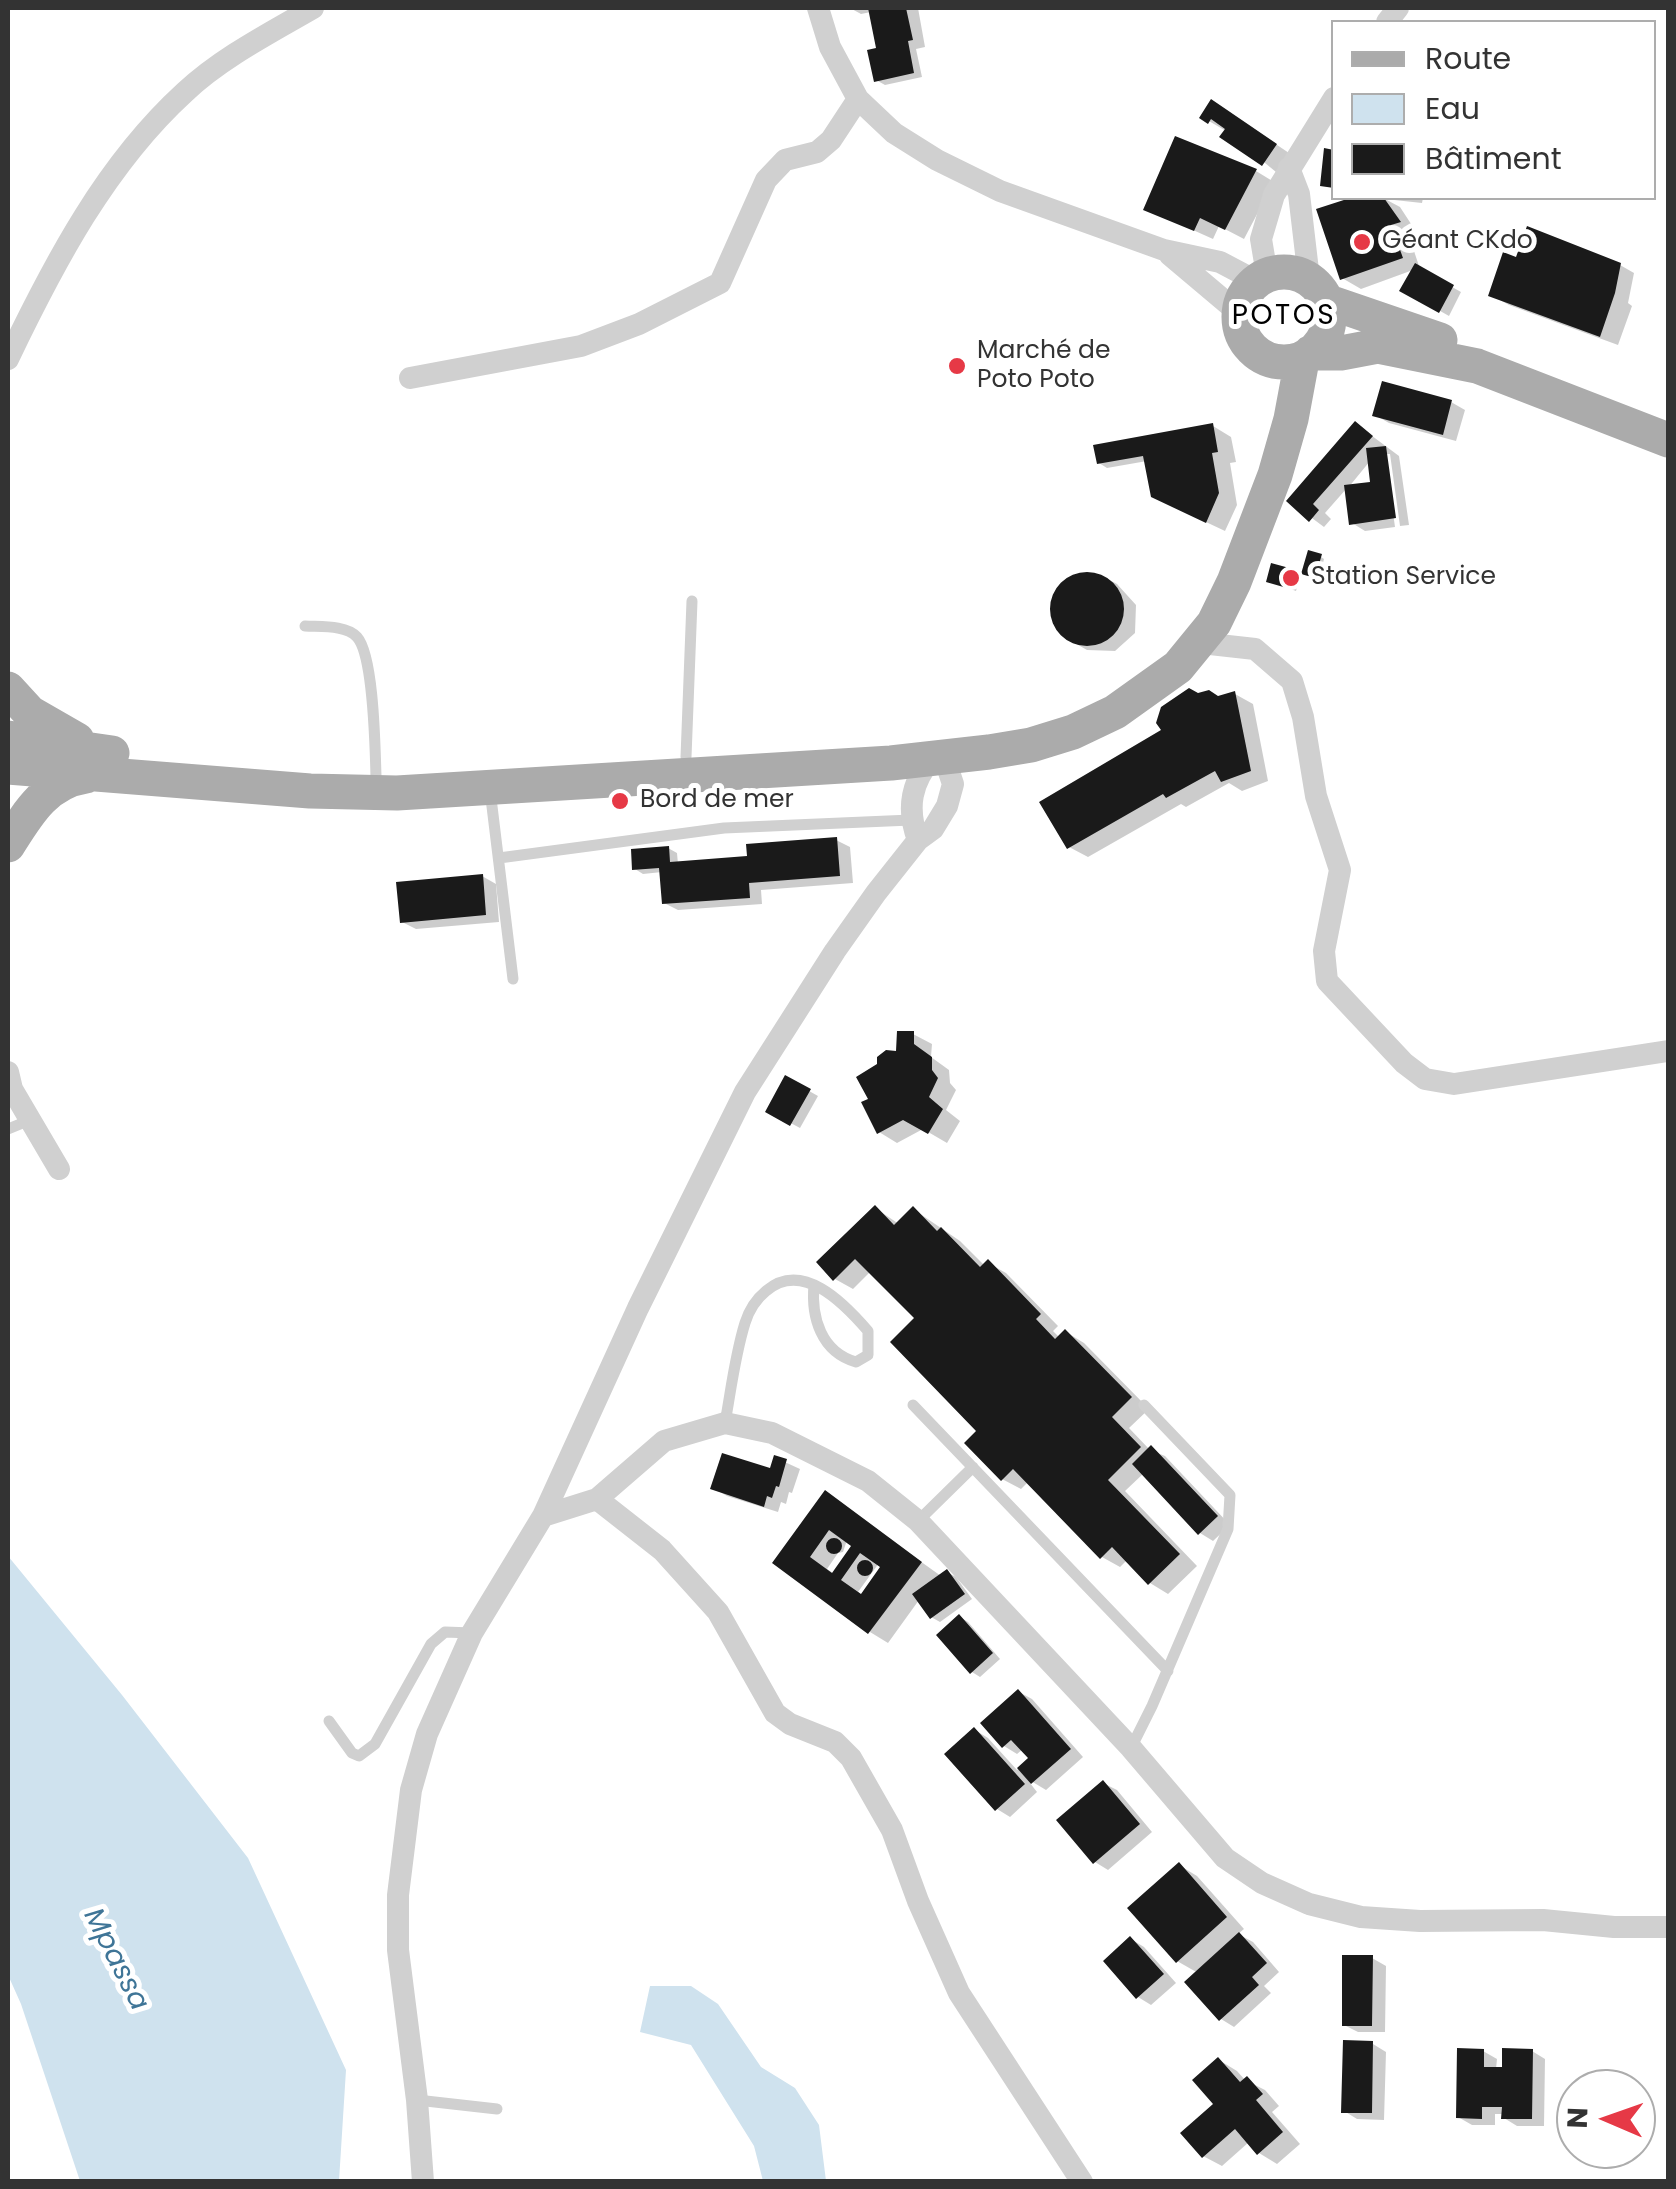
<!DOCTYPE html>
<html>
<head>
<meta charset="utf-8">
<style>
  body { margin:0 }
  #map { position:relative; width:1676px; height:2189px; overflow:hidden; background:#fff; font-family:Poppins,sans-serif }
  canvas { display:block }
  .frame { position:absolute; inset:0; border:10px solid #333; pointer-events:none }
  .legend { position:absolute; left:1331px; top:20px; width:325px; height:180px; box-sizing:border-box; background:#fff; border:2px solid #adadad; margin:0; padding:12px 18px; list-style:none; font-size:30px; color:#333 }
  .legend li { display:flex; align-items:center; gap:20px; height:50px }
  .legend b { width:50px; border:2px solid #adadad }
  .north { position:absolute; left:1556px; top:2069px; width:100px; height:100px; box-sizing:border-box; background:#fff; border:2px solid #adadad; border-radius:50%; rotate:272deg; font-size:28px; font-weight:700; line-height:40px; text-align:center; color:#333 }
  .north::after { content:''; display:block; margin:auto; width:35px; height:45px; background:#e63946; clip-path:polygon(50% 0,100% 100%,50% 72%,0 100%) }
</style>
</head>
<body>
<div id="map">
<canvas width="1676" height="2189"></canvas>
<div class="frame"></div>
<ul class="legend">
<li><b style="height:12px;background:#ababab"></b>Route</li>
<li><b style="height:28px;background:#cfe2ee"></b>Eau</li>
<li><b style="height:28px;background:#1a1a1a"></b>Bâtiment</li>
</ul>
<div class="north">N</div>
</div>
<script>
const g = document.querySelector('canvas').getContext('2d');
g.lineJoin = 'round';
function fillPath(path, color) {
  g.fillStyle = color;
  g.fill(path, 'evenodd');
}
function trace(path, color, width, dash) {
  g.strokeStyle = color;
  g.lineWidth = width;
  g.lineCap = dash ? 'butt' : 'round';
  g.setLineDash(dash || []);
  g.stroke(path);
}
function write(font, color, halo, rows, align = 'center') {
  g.font = font + ' Poppins,sans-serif';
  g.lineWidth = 10;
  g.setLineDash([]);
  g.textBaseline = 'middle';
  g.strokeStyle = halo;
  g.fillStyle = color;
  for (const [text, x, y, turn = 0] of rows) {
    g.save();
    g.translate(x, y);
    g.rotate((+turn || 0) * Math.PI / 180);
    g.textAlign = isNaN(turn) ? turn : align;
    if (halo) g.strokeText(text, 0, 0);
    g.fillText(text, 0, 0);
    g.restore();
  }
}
fillPath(new Path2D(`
  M8 1556 122 1695 248 1858 346 2070 339 2181H80L21 2004 8 1975Z
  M650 1986H691L718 2004 761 2067 795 2088 819 2125 826 2181H763L754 2146 691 2045 640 2032Z`), '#cfe2ee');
fillPath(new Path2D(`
  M850 8H918L925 47 916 49 922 77 885 85 876 80 884 49 871 12 861 14Z
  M1225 110 1289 153 1276 172 1226 131 1202 117Z
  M1256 171 1274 182 1244 239 1219 226 1213 239 1146 209Z
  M1357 198H1423L1422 203 1385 199 1400 207 1417 233 1409 236 1420 269 1461 292 1449 316 1403 290 1413 270 1361 289 1342 278 1319 211Z
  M1620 265 1634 273 1628 303 1632 306 1618 345 1509 305 1491 295Z
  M1384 384 1451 402 1465 410 1456 441 1389 423 1375 415Z
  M1356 424 1399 456 1409 525 1400 526 1390 454H1385L1395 527 1365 531 1352 523 1347 488 1325 513 1331 519 1324 527 1289 501ZM1370 461 1373 484 1348 488Z
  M1213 426 1231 437 1236 462 1230 463 1237 505 1225 531 1172 506 1147 461 1107 468 1099 463Z
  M1321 557 1324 559 1319 578 1307 575Z
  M1292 571 1300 576 1296 591 1269 581Z
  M1075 575 1102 576 1117 584 1136 605 1135 633 1115 651 1087 650 1073 642 1054 621V594Z
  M1235 694 1253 704 1268 781 1242 791 1229 783 1186 807 1181 804 1088 857 1069 847 1164 731 1198 696 1219 698Z
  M836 840 850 847 853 883 761 890 762 904 678 910 664 903 662 872 643 874 635 869 668 848 677 853 678 864 749 858Z
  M482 876 496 884 499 922 416 929 402 922Z
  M913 1034 932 1044 931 1057 949 1070 950 1083 956 1090 946 1110 960 1121 947 1143 923 1129 897 1143 879 1132 872 1100Z
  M786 1078 818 1096 800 1128 768 1111Z
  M875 1208 899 1224 913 1209 960 1241 985 1266 988 1263 1006 1273 1058 1326 1053 1331 1060 1338 1066 1332 1084 1343 1149 1409 1129 1428 1150 1450 1165 1456 1230 1525 1213 1541 1200 1533 1144 1473 1125 1491 1197 1566 1168 1594 1150 1583 1127 1560 1120 1567 1102 1557 1028 1482 1021 1489 1002 1479 980 1431 917 1318 871 1271 853 1289 835 1279Z
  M776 1458 800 1469 792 1493 789 1492 786 1504 781 1502 778 1512 727 1496 713 1488 772 1471Z
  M826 1494 941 1576 947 1572 956 1577 972 1599 940 1622 931 1617 919 1600 888 1643 870 1632 776 1562ZM847 1540 854 1546 834 1574 827 1569 838 1553 843 1552ZM879 1563H886L863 1596 858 1592Z
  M960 1617 968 1622 1000 1659 980 1677 972 1672Z
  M1019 1692 1032 1699 1083 1757 1046 1790 1026 1778 1037 1792 1010 1817 997 1809 975 1730 988 1738 1017 1770 1031 1758 1023 1749 1017 1754 1004 1746Z
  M1103 1783 1117 1790 1152 1832 1108 1870 1095 1862Z
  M1179 1865 1197 1876 1244 1929 1238 1934 1253 1942 1279 1972 1264 1986 1271 1993 1234 2027 1221 2019 1198 1973 1177 1961Z
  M1131 1939 1144 1947 1176 1983 1151 2005 1138 1997Z
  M1372 1958 1386 1966 1385 2032H1358L1344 2025Z
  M1373 2044 1386 2052 1384 2120 1357 2119 1344 2111Z
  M1483 2051 1497 2059 1496 2069H1504L1532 2051 1545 2059 1544 2126H1517L1504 2118V2114H1495V2125H1472L1458 2117Z
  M1219 2060 1237 2071 1245 2080 1265 2090 1279 2106 1272 2112 1300 2144 1277 2164 1259 2153 1249 2142 1222 2166 1203 2156 1216 2105Z`), '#0003');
fillPath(new Path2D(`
  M868 8H906L913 40 908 41 914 73 874 82 867 50 876 48Z
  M1211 99 1277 144 1262 166 1219 137 1225 129 1211 119 1208 124 1199 118Z
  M1175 136 1257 169 1225 230 1200 218 1194 231 1143 210Z
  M1324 148 1334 150V188L1320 186Z
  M1350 198H1384L1401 222 1391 225 1403 258 1340 280 1316 209Z
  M1527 226 1621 263 1615 293 1600 337 1488 296 1503 252 1516 257Z
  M1415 263 1454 285 1439 313 1399 291Z
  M1382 381 1452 400 1443 435 1372 416Z
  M1355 421 1373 436 1313 504 1319 510 1309 522 1286 501Z
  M1213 423 1218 452 1212 453 1219 493 1206 523 1151 497 1143 456 1097 464 1093 445Z
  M1386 446 1396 518 1349 525 1344 485 1370 482 1366 448Z
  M1308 550 1322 554 1315 578 1301 574Z
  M1271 563 1293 569 1287 588 1266 582Z
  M1050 609a37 37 0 1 1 74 0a37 37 0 1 1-74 0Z
  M1189 688 1198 693 1209 690 1218 696 1235 691 1251 771 1221 782 1215 771 1166 798 1163 794 1067 849 1039 802 1161 730 1156 723 1161 707Z
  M837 837 840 876 749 883 750 898 662 904 659 868 632 870 631 849 669 846 670 862 747 856 746 844Z
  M483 874 486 915 400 923 396 882Z
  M897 1031H914V1044L932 1057V1070L938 1078 929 1097 943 1109 928 1134 903 1120 877 1134 861 1102 868 1099 856 1077 877 1064V1057L886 1050 896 1051Z
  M785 1075 811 1089 790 1126 765 1112Z
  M875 1205 894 1225 913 1206 937 1231 941 1227 980 1267 988 1259 1041 1314 1036 1319 1055 1339 1065 1329 1132 1397 1112 1417 1141 1447 1108 1480 1180 1554 1148 1585 1112 1547 1100 1559 1013 1469 1001 1481 964 1443 976 1431 890 1342 914 1318 855 1259 833 1281 816 1262Z
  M1151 1445 1218 1516 1198 1535 1132 1464Z
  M722 1453 770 1468 774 1455 787 1459 779 1487 776 1486 772 1498 767 1496 764 1507 710 1489Z
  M825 1490 922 1562 868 1634 772 1563ZM829 1530 851 1546 832 1573 810 1557ZM860 1553 880 1567 861 1594 841 1580Z
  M826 1546a8 8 0 1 1 16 0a8 8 0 1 1-16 0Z
  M857 1568a8 8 0 1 1 16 0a8 8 0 1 1-16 0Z
  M947 1569 965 1594 930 1619 912 1594Z
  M959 1614 993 1653 970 1674 936 1635Z
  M1018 1689 1071 1749 1031 1784 1017 1768 1028 1758 1011 1740 1002 1748 980 1723Z
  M974 1727 1025 1784 995 1811 944 1754Z
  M1103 1780 1140 1824 1093 1864 1056 1820Z
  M1179 1862 1227 1917 1176 1963 1127 1908Z
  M1239 1932 1267 1963 1252 1977 1259 1985 1219 2021 1184 1982Z
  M1130 1936 1164 1974 1136 1999 1103 1961Z
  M1342 1955H1373L1372 2026H1342Z
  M1343 2040 1373 2041 1372 2113H1341Z
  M1457 2048 1484 2049V2067H1502V2048L1533 2049 1532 2119H1501L1502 2107H1482V2119L1456 2118Z
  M1218 2057 1240 2082 1247 2076 1263 2094 1256 2100 1283 2132 1257 2155 1235 2129 1202 2158 1180 2133 1213 2104 1192 2080Z`), '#1a1a1a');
trace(new Path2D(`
  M305 626C321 627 346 625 357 637 374 656 375 748 376 776
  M686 757 692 601
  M490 790 513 979
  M499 858 724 828 911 820
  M8 1129 30 1120
  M913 1405 1168 1671
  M725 1423C731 1390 735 1355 745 1323 749 1310 755 1300 766 1291 802 1260 843 1302 868 1331V1355L856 1362C821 1352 811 1317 814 1285
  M918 1521 973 1467
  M329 1721 352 1753 359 1756 375 1744 431 1644 445 1632 472 1633
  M1131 1748 1152 1706 1228 1529 1230 1495 1144 1405
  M417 2100 497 2109`), '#d0d0d0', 11);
trace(new Path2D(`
  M818 8 830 47 858 99 894 133 937 160 1000 191 1164 250 1220 262 1256 281
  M1387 22 1398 8
  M1289 168 1299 194 1309 279
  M1170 255 1240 314
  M1267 275 1261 239 1274 195 1334 98
  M8 359C54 263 106 164 185 92 221 58 270 33 313 8
  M410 378 581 346 639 324 720 283 766 180 785 160 817 152 831 140 858 99
  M1201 643 1255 649 1292 681 1303 717 1316 796 1340 870 1324 951 1327 981 1404 1063 1425 1079 1454 1084 1668 1051
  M8 1072 12 1089 59 1169
  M597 1499 662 1550 718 1612 775 1713 790 1724 835 1742 851 1758 892 1830 918 1901 959 1993 1082 2182
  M543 1516 597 1499 664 1441 725 1423 772 1433 868 1481 918 1521 1131 1748 1225 1858 1262 1883 1309 1904 1361 1917 1420 1921 1543 1920 1614 1927H1668
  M423 2182 417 2100 398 1950V1895L411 1790 427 1734 472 1633 543 1516 638 1308 745 1092 835 951 876 893 918 840 933 829 947 806 953 784 947 766 933 757C911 782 906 808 918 840`), '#d0d0d0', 22);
trace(new Path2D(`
  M1239 317a45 45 0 1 1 90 0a45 45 0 1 1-90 0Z
  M1326 301 1440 340
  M1310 353H1341L1378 346 1477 366 1668 440
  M8 689 30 713 77 740
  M8 738 112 753
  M8 767 310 791 397 793 891 763 989 752 1031 745 1073 732 1115 712 1178 667 1214 623 1234 582 1275 475 1291 419 1302 360
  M8 845C28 813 46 782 86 776`), '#ababab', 35);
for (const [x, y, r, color] of [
  [1362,242,10,"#e63946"],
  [957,366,10,"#e63946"],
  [1291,578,10,"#e63946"],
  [620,801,10,"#e63946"]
]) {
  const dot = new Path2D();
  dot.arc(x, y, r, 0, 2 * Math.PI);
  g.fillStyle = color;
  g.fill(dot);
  trace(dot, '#fff', 4);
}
write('25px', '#333', '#fff', [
  ["Géant CKdo",1382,242],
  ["Marché de",977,352],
  ["Poto Poto",977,381],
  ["Station Service",1311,578],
  ["Bord de mer",640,801]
], 'left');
g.letterSpacing = '2.5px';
write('28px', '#000', '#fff', [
  ["POTOS",1284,317]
]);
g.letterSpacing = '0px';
write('italic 28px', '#3f7597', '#fff', [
  ["Mpassa",115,1960,63]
]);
</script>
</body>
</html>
